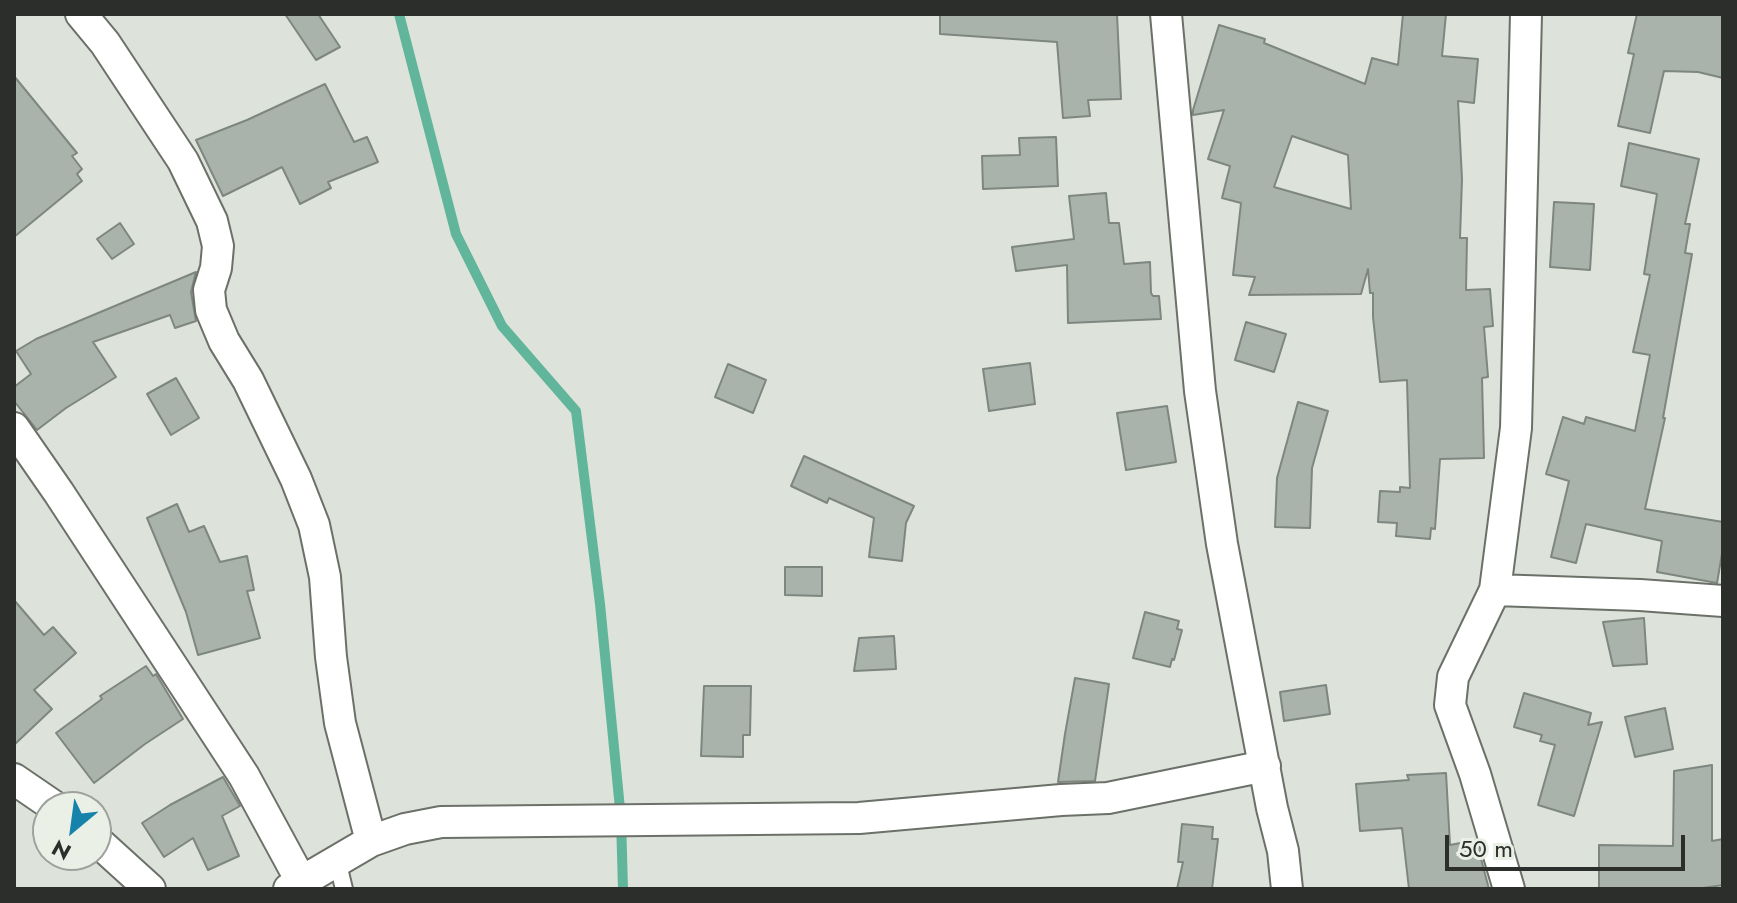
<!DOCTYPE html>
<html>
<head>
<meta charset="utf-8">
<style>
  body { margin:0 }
  #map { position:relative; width:1737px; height:903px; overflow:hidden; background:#dde3da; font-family:Jost,sans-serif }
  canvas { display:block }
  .frame { position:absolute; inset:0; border:16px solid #2c2e2b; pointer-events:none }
  .north { position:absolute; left:32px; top:791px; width:80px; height:80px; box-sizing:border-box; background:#ebf0e7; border:2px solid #9fa29c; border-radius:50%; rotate:209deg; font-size:22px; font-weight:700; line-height:32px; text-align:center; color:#2c2e2b }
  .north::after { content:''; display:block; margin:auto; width:28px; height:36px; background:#1683ab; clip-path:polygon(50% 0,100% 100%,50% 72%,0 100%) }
  .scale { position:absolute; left:1445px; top:835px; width:240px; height:36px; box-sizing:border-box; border:4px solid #2c2e2b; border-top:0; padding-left:10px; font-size:24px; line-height:28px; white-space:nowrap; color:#2c2e2b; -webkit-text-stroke:6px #ebf0e7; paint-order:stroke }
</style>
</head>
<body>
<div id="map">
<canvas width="1737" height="903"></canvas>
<div class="frame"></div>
<div class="north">N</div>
<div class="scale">50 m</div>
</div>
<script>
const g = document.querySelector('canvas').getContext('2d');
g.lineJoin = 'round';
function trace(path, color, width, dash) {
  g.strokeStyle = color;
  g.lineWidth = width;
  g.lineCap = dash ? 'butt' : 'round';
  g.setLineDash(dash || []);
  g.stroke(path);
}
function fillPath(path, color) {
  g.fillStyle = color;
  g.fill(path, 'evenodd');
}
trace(new Path2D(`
  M399 14 456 234 502 326 576 411 600 604 621 819 623 889`), '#61b59b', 10);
const building = new Path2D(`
  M285 14H318L340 47 316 60Z
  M940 14H1117L1121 99 1088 100 1090 116 1063 118 1057 42 940 34Z
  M1403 14H1446L1442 56 1478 59 1474 103 1458 101 1462 179 1460 238H1467L1466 290 1490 289 1493 326 1484 327 1488 377 1482 378 1484 458 1440 459 1435 529 1431 528 1430 539 1396 536 1397 523 1378 522 1380 491 1400 492V487L1410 488 1407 380 1380 382 1373 317V293H1370L1368 269 1361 294 1249 295 1255 277 1233 275 1241 203 1222 198 1230 166 1208 159 1224 110 1193 115V110L1219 25 1265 39 1264 43 1365 84 1372 58 1398 65ZM1292 136 1348 155 1351 209 1274 187Z
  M1637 14H1723V78L1698 72 1664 71 1650 133 1618 126 1634 54 1628 53Z
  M14 76 77 153 72 156 82 169 77 174 82 181 14 237Z
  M325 84 354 142 367 137 378 162 328 182 331 188 300 204 282 167 223 196 196 140 247 120Z
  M1056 137 1058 186 983 189 982 156 1020 155 1019 138Z
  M1629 143 1699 159 1685 224H1690L1685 253 1692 254 1663 418H1665L1645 509 1723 522V548L1717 583 1657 572 1662 541 1586 524 1576 563 1551 557 1569 481 1546 474 1563 417 1584 424 1586 417 1635 431 1650 355 1633 352 1650 275 1644 274 1657 194 1621 186Z
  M1106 193 1109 223H1119L1124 264 1150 262 1151 293 1153 296H1159L1161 319 1068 323 1067 265 1016 271 1012 247 1074 239 1069 196Z
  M1554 202 1594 204 1590 270 1550 267Z
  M120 223 134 244 112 259 97 239Z
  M196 272 191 292 196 321 175 328 170 315 93 342 116 377 66 408 37 430 14 401V387L31 374 16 351 36 339Z
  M1246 322 1286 334 1274 372 1235 360Z
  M1030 363 1035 404 989 411 983 369Z
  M728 364 766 380 753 413 715 397Z
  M176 378 199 418 171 435 147 394Z
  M1298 402 1328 411 1312 468 1310 528 1275 527 1277 478Z
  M1167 406 1176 462 1126 470 1117 413Z
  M804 456 914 506 906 523 902 561 869 557 874 518 829 498 827 503 791 486Z
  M177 504 189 532 204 526 220 562 247 556 254 590 247 591 260 638 198 655 186 612 147 518Z
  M785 567H822V596L785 595Z
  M14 600 44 635 53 627 76 653 34 690 52 709 14 745Z
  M1145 612 1179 621 1177 629 1182 630 1174 660 1172 659 1170 667 1133 658Z
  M1644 618 1647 664 1613 666 1603 622Z
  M894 636 896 669 854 671 859 638Z
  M146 666 153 676 156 674 183 719 145 744 94 783 56 733 102 699 100 696Z
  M1075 678 1109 684 1095 781 1058 782 1065 734Z
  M1326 685 1330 714 1284 721 1280 692Z
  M704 686H751L750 735H743V757L701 756Z
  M1524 693 1591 713 1588 725 1602 722 1574 816 1538 805 1555 745 1540 741 1542 735 1514 727Z
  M1665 708 1673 749 1635 757 1625 717Z
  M1712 765V841L1723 839V885L1696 889H1599V845L1673 846 1674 771Z
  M1446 773 1450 845 1476 840 1489 889H1409L1402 828 1360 831 1356 784 1409 780 1407 775Z
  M223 777 240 806 222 816 239 856 208 870 193 838 164 857 142 823 170 805Z
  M1182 824 1213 827 1212 839H1218L1212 889H1177L1183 862H1178Z`);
fillPath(building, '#aab2ac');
trace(building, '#7e8680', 2);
const service = new Path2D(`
  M337 860 344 889`);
const minor = new Path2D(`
  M81 14 105 43 183 161 212 221 218 246 216 268 209 290 211 310 224 341 248 380 296 479 314 525 325 577 331 657 340 723 371 841
  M1166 14 1200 391 1222 544 1272 808 1283 851 1287 889
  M14 428 59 493 244 776 301 881
  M1495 590 1640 595 1723 601
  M14 779 55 807
  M96 840 150 889
  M289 889 371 841 405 829 441 822 859 818 1061 800 1108 798 1265 766
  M1509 889 1475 774 1450 705 1453 677 1495 590 1516 428 1526 14`);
trace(service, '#6b7068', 20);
trace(minor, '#6b7068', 34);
trace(service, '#fff', 16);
trace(minor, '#fff', 30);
</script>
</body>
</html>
